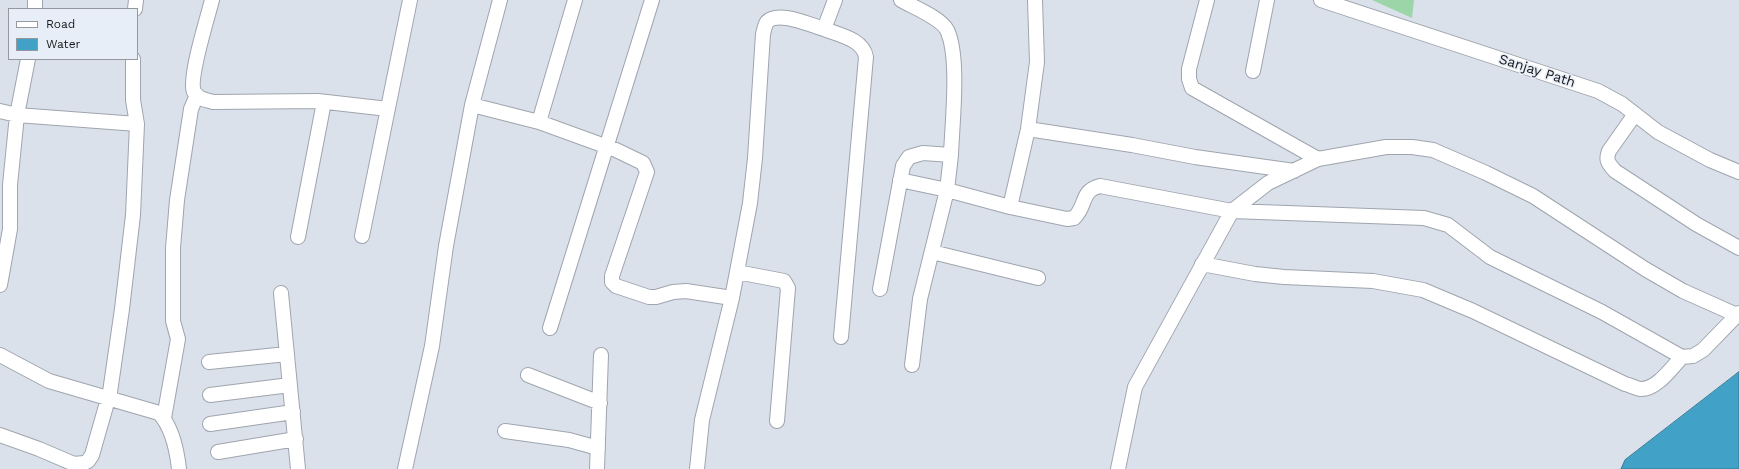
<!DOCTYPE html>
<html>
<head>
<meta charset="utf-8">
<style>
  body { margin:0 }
  #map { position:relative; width:1739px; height:469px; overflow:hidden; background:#dbe1ea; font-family:"Work Sans",sans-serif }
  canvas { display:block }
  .legend { position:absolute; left:8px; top:8px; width:130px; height:52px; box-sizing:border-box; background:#e8eef7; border:1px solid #94989f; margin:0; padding:5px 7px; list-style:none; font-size:12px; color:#15181b }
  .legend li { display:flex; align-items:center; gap:8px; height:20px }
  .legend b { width:20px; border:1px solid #94989f }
</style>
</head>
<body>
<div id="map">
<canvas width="1739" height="469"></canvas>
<ul class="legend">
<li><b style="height:5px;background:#fff"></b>Road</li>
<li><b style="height:11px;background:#41a1c6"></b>Water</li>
</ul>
</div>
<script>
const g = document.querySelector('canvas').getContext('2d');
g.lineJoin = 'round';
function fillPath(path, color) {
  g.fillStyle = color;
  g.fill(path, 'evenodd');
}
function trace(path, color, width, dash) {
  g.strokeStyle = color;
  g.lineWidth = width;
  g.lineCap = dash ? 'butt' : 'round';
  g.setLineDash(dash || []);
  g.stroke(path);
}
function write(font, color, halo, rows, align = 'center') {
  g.font = font + ' "Work Sans",sans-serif';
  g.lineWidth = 3;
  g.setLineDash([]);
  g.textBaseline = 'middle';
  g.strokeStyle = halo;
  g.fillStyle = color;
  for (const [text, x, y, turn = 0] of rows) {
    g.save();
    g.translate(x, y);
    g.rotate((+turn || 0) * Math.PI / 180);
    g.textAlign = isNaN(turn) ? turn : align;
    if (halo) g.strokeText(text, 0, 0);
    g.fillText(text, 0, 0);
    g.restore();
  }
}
fillPath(new Path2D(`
  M1372 0H1414L1412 18Z`), '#9cd5a8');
const water = new Path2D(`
  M1739 372V469H1621L1625 460Z`);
fillPath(water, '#41a1c6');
trace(water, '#347893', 1);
const minor = new Path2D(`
  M212 0C208 16 188 79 194 92 197 99 206 100 213 102L318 101 388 109
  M500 0 472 105 539 122 616 150 643 163 647 172 612 276V282L616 286 649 297H656L673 292 686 291 732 298
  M1321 0 1598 91 1622 104 1658 132 1710 160 1739 172
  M35 9V0
  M135 9 136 0
  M824 29C839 35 863 39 866 57L841 337
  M1253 71 1267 0
  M0 111 17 115 137 124
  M1635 114 1609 151C1605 161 1609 164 1615 171L1696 224 1739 248
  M539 122 575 0
  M1028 129 1132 145 1195 157 1294 171
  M1318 159 1386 147H1412L1433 150 1486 173 1533 196 1645 269 1683 291 1737 315
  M900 180 947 190 951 155
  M1010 207 1067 219 1074 218C1087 206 1080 191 1100 186L1232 211 1268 183 1318 159 1192 88 1189 79V69L1207 0
  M362 236 410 0
  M298 237 324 102
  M932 252 1038 278
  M1202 264 1255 274 1284 277 1373 281 1423 290 1473 311 1625 384C1630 385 1635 388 1640 389 1657 390 1672 367 1682 357
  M737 272 784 281 788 288 777 421
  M0 285 10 229V185L17 115 28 59
  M880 289 903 166 909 157 923 153 951 155C952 124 960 57 947 30 941 18 913 7 901 0
  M281 293 298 469
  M550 328 652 0
  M0 355 49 381 159 413C172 427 177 451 179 469
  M209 362 287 354
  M912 365 920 299 947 190 1010 207 1028 129 1037 62 1035 0
  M528 375 600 403
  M210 395 290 385
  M164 418 178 339 173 321V248L177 200 191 109 197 95
  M210 424 293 412
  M505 431 569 440 598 448
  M0 435 39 449 74 464 84 463 88 461 92 455 110 392 122 309 133 215 137 124 133 100V59
  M218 452 296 439
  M405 469 432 346 446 246 472 105
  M597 469 601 355
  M697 469 702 420 732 298 750 203 755 158 763 34C764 30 765 25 767 22 778 10 810 25 824 29L835 0
  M1118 469 1135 387 1232 211 1424 218 1448 225 1490 257 1602 312 1682 357 1693 356 1703 350 1739 313`);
trace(minor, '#9fa5ae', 16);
trace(minor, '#fff', 14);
write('14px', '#15181b', '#e8eef7', [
  ["Sanjay Path",1537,71,18]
]);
</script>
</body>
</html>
